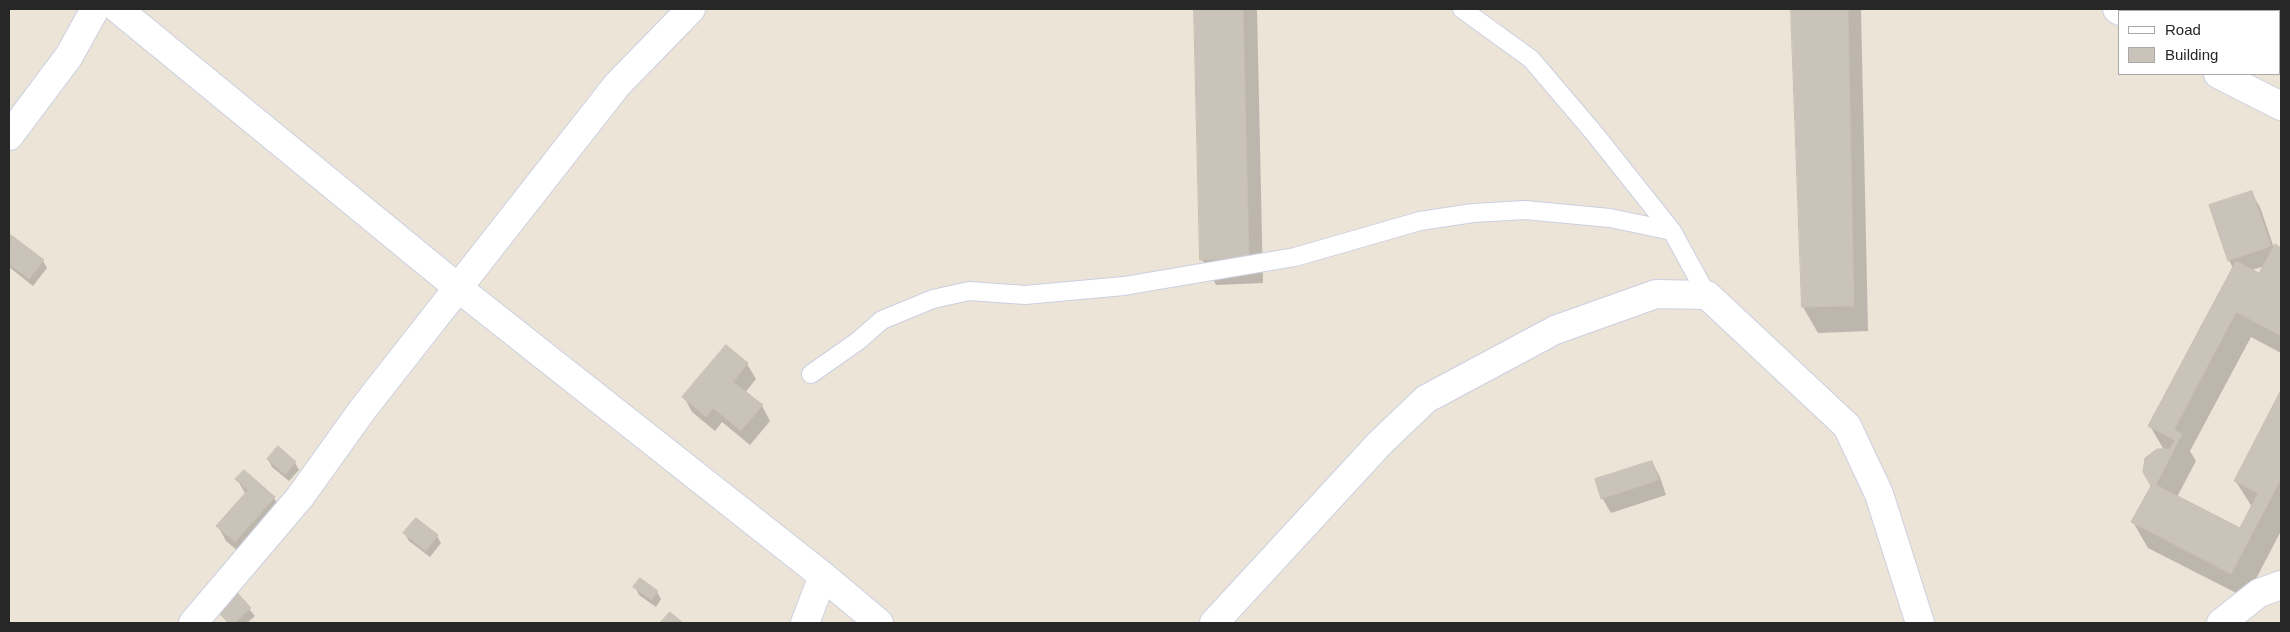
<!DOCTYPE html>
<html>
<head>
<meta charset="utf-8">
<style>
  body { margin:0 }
  #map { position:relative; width:2290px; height:632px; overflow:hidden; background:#ece4d7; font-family:Helvetica,sans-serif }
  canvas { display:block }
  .frame { position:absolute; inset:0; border:10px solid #272727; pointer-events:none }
  .legend { position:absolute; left:2118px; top:10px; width:162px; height:65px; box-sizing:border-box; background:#fff; border:1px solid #a9a9a9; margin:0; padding:6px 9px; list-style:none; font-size:15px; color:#272727 }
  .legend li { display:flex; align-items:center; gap:10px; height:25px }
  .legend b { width:25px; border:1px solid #a9a9a9 }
</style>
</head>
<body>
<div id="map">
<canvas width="2290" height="632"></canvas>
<div class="frame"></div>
<ul class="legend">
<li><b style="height:6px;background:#fff"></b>Road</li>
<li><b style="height:14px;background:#c9c3ba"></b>Building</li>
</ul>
</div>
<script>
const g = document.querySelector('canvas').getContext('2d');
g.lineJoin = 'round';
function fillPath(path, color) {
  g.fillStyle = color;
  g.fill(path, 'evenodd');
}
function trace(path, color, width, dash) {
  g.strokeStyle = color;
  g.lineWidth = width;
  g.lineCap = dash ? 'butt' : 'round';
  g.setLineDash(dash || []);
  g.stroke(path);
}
fillPath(new Path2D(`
  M1195 9H1257L1263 283 1216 285 1202 259Z
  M1792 9H1861L1868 331 1818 333 1803 307Z
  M2251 192 2260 207 2274 248 2275 246 2281 249V353L2251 337 2190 451 2196 461 2177 497 2240 530 2252 507 2235 480 2281 393V531L2246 598 2148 548 2133 522 2152 486 2164 450 2150 426 2233 268 2229 260ZM2265 266 2260 275 2252 270Z
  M11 236 43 261 47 268 33 286 9 267V239Z
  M726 346 747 364 756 379 745 393 762 406 770 421 750 445 722 422 715 431 692 412 684 397Z
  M268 459 295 463 299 470 289 481 272 467Z
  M1652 462 1660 477 1666 495 1611 513 1602 498Z
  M237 479 274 498 283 513 244 556 226 541 218 526 246 495Z
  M405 534 437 536 441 543 430 557 409 541Z
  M635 587 657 592 661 599 656 607 639 595Z
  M233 590 255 616 247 623H228L219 613Z`), '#0003');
const building = new Path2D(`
  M1194 9H1243L1249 258 1200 260Z
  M1791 9H1848L1854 306 1802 307Z
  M2252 191 2271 246 2228 261 2209 205Z
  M11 235 44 260 29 279 9 264Z
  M2275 244 2281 248V336L2236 312 2174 430 2182 434 2156 485 2240 528 2258 493 2234 481 2281 390V479L2231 574 2131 522 2151 486 2143 472 2145 458 2157 449H2170L2175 440 2148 426 2236 261 2259 273Z
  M726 345 748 363 733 382 763 405 741 431 713 408 706 417 682 397Z
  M278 446 296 462 285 475 267 459Z
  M1652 461 1659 480 1601 499 1595 479Z
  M244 470 275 497 235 542 216 526 248 490 235 479Z
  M416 518 438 535 426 551 403 533Z
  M640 578 658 591 651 600 633 587Z
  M233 588 251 608 234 623H229L213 606Z
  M670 612 683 623H660Z`);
fillPath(building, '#c9c3ba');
trace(building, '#c7c0b1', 1);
const service = new Path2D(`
  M1462 9 1531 59 1594 133 1672 231 1707 295
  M811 374 858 341 882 320 933 299 969 291 1025 295 1124 286 1295 257 1420 221 1473 213 1525 210 1610 218 1672 231`);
const minor = new Path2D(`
  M118 9 457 287 823 576 879 623
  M2117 9 2120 11
  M2218 74 2281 106
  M9 136 69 56 95 9
  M193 623 300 497 363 409 617 85 691 9
  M805 623 823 576
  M1214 623 1380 443 1426 399 1555 330 1656 294 1707 295 1847 426 1879 494 1920 623
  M2221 623 2259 593 2281 585`);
trace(service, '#cccfe2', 20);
trace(minor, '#cccfe2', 30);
trace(service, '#fff', 18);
trace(minor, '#fff', 28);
</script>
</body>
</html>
